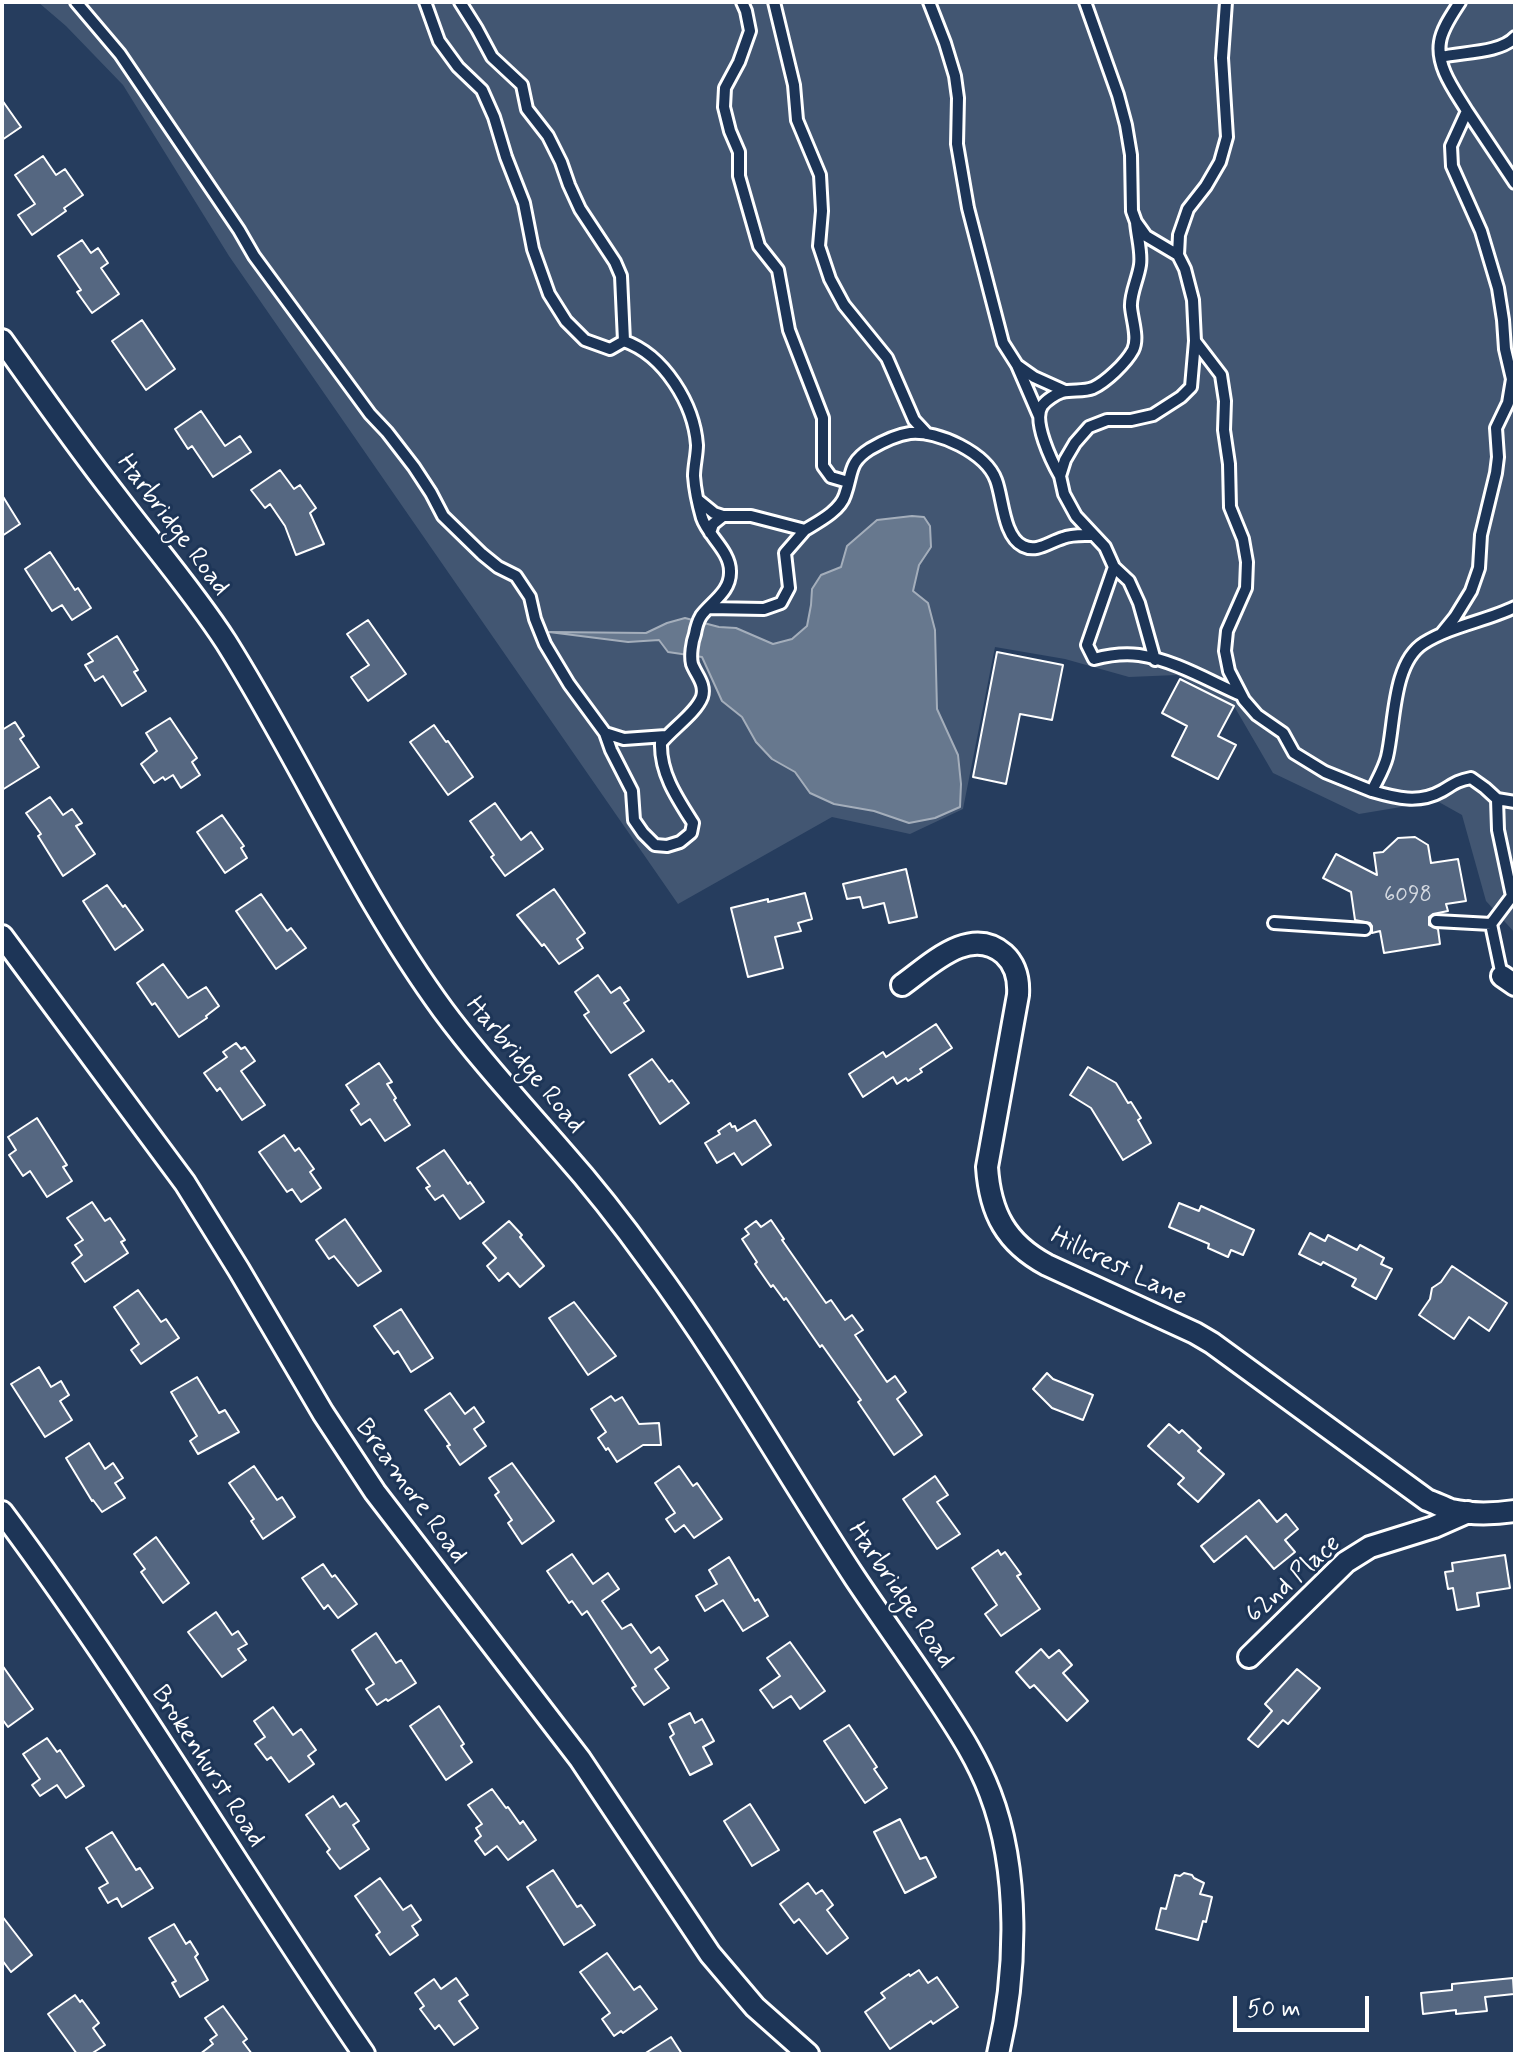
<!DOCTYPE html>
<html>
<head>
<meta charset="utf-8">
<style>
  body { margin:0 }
  #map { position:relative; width:1517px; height:2056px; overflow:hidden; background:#263d5e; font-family:Mynerve,sans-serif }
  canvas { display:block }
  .frame { position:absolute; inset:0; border:4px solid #fff; pointer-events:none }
  .scale { position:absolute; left:1233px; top:1996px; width:136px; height:36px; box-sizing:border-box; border:4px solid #fff; border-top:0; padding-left:10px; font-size:24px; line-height:28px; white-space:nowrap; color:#fff; -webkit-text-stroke:6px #1d3557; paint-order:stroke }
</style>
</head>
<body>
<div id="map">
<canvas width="1517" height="2056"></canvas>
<div class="frame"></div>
<div class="scale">50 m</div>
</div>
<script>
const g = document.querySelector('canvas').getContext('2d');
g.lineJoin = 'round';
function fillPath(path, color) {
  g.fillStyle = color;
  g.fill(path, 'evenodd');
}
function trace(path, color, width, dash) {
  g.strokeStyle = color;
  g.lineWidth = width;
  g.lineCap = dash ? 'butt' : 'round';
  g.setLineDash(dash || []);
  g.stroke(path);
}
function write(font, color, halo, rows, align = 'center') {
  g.font = font + ' Mynerve,sans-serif';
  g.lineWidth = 6;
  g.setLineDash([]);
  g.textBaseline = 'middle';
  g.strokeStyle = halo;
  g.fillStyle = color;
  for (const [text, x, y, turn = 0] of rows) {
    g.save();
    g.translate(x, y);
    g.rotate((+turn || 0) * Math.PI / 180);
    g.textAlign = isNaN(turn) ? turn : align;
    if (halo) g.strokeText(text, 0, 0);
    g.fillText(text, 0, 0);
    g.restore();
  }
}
fillPath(new Path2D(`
  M38 2H1515V933L1486 901 1462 815 1437 801 1359 814 1273 773 1234 706 1177 675 1129 677 1065 659 995 647 963 809 910 834 832 817 678 904 229 256 123 85 66 26Z`), '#425672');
const water = new Path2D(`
  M912 516 924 517 930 526 931 547 919 565 913 591 928 603 935 630 937 709 958 755 961 784 960 807 935 818 909 823 874 811 834 804 810 793 795 772 772 759 756 742 742 717 722 701 702 657 668 652 659 640 628 642 549 632 646 633 667 623 685 618 719 627 736 628 773 644 792 639 807 626 811 605 812 589 821 575 841 567 847 546 877 520Z`);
fillPath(water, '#67788e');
trace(water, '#a4aebb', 2);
const building = new Path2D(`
  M2 100 21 127 2 140Z
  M43 156 56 175 65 169 83 195 64 208 66 211 32 235 18 215 35 204 15 175Z
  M82 240 91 253 98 248 108 263 101 268 119 294 92 313 77 292 81 290 58 256Z
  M142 320 175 369 146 390 112 341Z
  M201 411 225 446 240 436 251 452 213 477 192 446 188 449 175 429Z
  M280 470 294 489 300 485 316 508 310 513 324 544 296 555 285 526 270 504 265 508 251 490Z
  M2 495 20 524 2 536Z
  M50 552 75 590 78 588 91 608 72 620 62 605 52 611 25 569Z
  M368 620 406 674 368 701 351 677 369 665 347 634Z
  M117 636 138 670 134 672 146 691 122 706 103 676 95 681 85 665 93 661 88 654Z
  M997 652 1063 665 1052 720 1020 714 1006 784 973 777Z
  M1180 679 1234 706 1218 736 1236 745 1218 779 1172 756 1187 726 1162 713Z
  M170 718 197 758 192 762 200 775 181 788 173 775 165 780 163 777 154 783 141 764 157 751 146 733Z
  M15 722 24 736 20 739 39 767 2 790V730Z
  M434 725 446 742 448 741 473 777 448 795 410 742Z
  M50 797 63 815 72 809 82 823 76 826 95 854 63 876 38 836 41 834 26 813Z
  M495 803 521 840 531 832 543 849 505 876 491 857 494 855 470 821Z
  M222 815 244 846 241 848 247 858 225 873 197 832Z
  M1415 837 1428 845 1431 863 1458 859 1466 901 1446 904 1448 911 1433 914 1429 917V925L1438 929 1440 944 1384 953 1380 931 1372 933V926L1370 923 1355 920 1351 892 1323 878 1336 854 1377 875 1374 853 1383 852 1398 838Z
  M906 869 917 917 889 923 884 903 863 908 860 897 847 899 843 884Z
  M107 885 123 907 125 905 143 930 115 950 83 901Z
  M554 889 585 933 577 939 583 948 559 964 544 944 542 946 517 915Z
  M805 893 812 919 798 923 801 931 775 937 783 968 748 977 731 908 768 899V902Z
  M261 894 287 931 291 928 306 948 276 969 236 911Z
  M163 964 188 998 206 987 219 1006 206 1016 207 1018 179 1037 155 1003 152 1005 137 983Z
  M598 975 611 993 620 987 629 1000 624 1003 644 1031 611 1053 584 1015 589 1012 575 992Z
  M936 1024 952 1048 920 1069 922 1072 908 1081 906 1078 897 1084 893 1077 863 1097 849 1074 883 1052 886 1057Z
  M236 1043 241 1049 245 1047 255 1061 241 1071 265 1105 242 1120 220 1088 217 1091 204 1073 227 1057 223 1052Z
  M652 1059 669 1082 672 1080 689 1103 660 1124 629 1075Z
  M379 1063 392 1082 387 1084 396 1098 394 1100 410 1125 385 1141 370 1119 361 1125 351 1110 359 1104 346 1085Z
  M1088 1067 1116 1083 1128 1103 1131 1102 1141 1118 1138 1120 1151 1143 1123 1160 1091 1108 1070 1095Z
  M37 1118 67 1165 63 1167 72 1181 47 1197 30 1171 23 1176 9 1155 16 1150 8 1137Z
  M755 1120 771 1145 742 1165 734 1153 717 1163 705 1143 720 1134 718 1131 730 1123 732 1127 735 1126 737 1131Z
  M284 1135 295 1151 299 1148 314 1169 310 1172 321 1188 301 1202 292 1189 287 1192 259 1152Z
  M444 1150 468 1184 470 1182 484 1202 460 1219 443 1195 435 1200 426 1188 430 1186 417 1168Z
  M92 1202 105 1221 110 1218 125 1240 121 1242 128 1253 85 1282 72 1263 82 1255 75 1245 83 1240 67 1218Z
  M1179 1203 1199 1211 1201 1206 1254 1230 1243 1255 1231 1250 1228 1257 1208 1248 1209 1244 1169 1227Z
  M345 1219 381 1271 358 1286 334 1256 329 1259 316 1240Z
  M771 1220 784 1239 782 1240 826 1303 831 1300 845 1320 852 1315 863 1330 855 1335 887 1382 895 1376 906 1392 897 1399 922 1435 894 1455 858 1402 861 1400 822 1345 820 1347 786 1298 784 1300 773 1285 771 1287 755 1264 757 1262 742 1239 749 1234 745 1229 756 1221 761 1227Z
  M509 1221 522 1235 520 1237 544 1266 520 1287 508 1273 499 1281 487 1266 496 1258 483 1243Z
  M1310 1233 1325 1241 1328 1235 1357 1250 1360 1245 1384 1258 1381 1264 1392 1269 1376 1299 1352 1286 1356 1279 1323 1262 1321 1265 1299 1254Z
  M1452 1266 1507 1303 1489 1331 1469 1317 1454 1339 1419 1315 1430 1299 1432 1288 1441 1282Z
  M138 1290 161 1322 166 1319 179 1338 141 1364 131 1350 139 1344 114 1307Z
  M574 1302 616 1356 588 1375 549 1318Z
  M401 1309 433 1358 411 1372 398 1351 394 1354 374 1326Z
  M39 1367 51 1387 61 1381 69 1395 60 1401 72 1420 45 1437 11 1384Z
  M1047 1373 1053 1379 1093 1395 1083 1420 1052 1408 1033 1389Z
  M197 1377 219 1413 225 1410 239 1432 198 1454 190 1441 197 1436 171 1392Z
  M450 1393 465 1414 474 1407 484 1422 474 1429 486 1446 460 1465 447 1446 450 1445 425 1410Z
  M611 1396 615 1401 622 1397 639 1424 659 1423 661 1445H643L617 1462 608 1448 606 1450 598 1438 606 1432 591 1409Z
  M1169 1424 1179 1433 1182 1430 1201 1448 1198 1451 1224 1474 1198 1502 1178 1484 1184 1478 1148 1446Z
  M89 1443 105 1469 113 1463 123 1478 115 1483 125 1498 102 1512 93 1500 92 1501 66 1458Z
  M512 1463 554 1521 522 1544 508 1523 512 1520 495 1495 499 1492 489 1478Z
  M254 1466 277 1500 282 1497 295 1517 263 1539 251 1521 254 1519 229 1483Z
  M679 1466 693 1486 697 1483 722 1519 694 1538 684 1525 675 1532 666 1519 675 1513 655 1483Z
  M935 1476 948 1495 937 1502 960 1534 937 1549 903 1499Z
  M1259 1500 1277 1522 1286 1514 1298 1529 1285 1540 1295 1552 1274 1569 1246 1536 1214 1562 1201 1546Z
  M156 1537 189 1583 163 1603 141 1572 145 1569 134 1554Z
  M998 1550 1001 1555 1005 1552 1021 1574 1017 1576 1040 1609 1001 1636 985 1614 997 1605 972 1568Z
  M572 1554 593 1584 608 1573 619 1589 602 1601 622 1629 631 1624 651 1653 659 1647 668 1660 655 1669 669 1688 644 1705 632 1688 636 1686 587 1611 582 1615 572 1601 569 1603 547 1571Z
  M1505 1555 1510 1588 1477 1593 1479 1606 1457 1610 1453 1588 1448 1589 1445 1572 1453 1571 1452 1563Z
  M729 1557 755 1601 758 1599 768 1616 743 1631 723 1600 705 1611 696 1596 717 1584 709 1570Z
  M323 1564 332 1577 335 1575 357 1604 338 1618 328 1605 324 1609 302 1578Z
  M216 1612 232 1635 238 1631 247 1644 238 1649 246 1660 222 1677 188 1632Z
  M376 1633 396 1663 401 1660 416 1683 388 1701 386 1699 377 1705 366 1689 374 1684 352 1650Z
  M790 1642 825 1691 800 1709 791 1696 773 1708 760 1690 780 1676 767 1658Z
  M1041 1649 1049 1658 1059 1650 1072 1665 1063 1673 1088 1701 1067 1721 1034 1685 1030 1688 1016 1672Z
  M2 1665 33 1709 8 1727 2 1719Z
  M1297 1669 1320 1688 1288 1724 1283 1720 1258 1747 1248 1739 1272 1711 1265 1704Z
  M439 1706 464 1744 461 1746 472 1762 446 1780 410 1726Z
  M273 1707 293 1735 301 1729 316 1750 308 1756 314 1764 289 1782 271 1757 267 1760 255 1744 265 1737 254 1721Z
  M690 1713 695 1723 702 1719 714 1741 703 1747 712 1764 690 1775 670 1737 674 1734 669 1724Z
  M849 1725 877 1767 874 1769 887 1788 865 1803 824 1741Z
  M47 1738 57 1752 60 1750 84 1786 66 1798 57 1785 40 1796 32 1785 40 1779 23 1754Z
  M492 1789 506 1808 508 1807 520 1824 523 1821 536 1840 508 1860 497 1846 485 1855 475 1841 481 1836 476 1828 482 1824 468 1805Z
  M333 1796 340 1807 346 1803 359 1821 353 1825 369 1849 340 1869 327 1852 330 1849 306 1815Z
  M750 1804 779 1850 752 1866 724 1821Z
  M900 1819 920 1859 926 1857 936 1877 905 1893 874 1832Z
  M112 1832 136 1870 140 1868 153 1888 122 1907 117 1898 108 1903 99 1888 108 1883 86 1848Z
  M553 1870 577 1907 581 1905 595 1925 564 1945 527 1887Z
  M1184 1873 1192 1875 1194 1878 1204 1883 1200 1894 1212 1897 1206 1922 1203 1921 1198 1940 1156 1929 1161 1908 1166 1909 1175 1875 1180 1876Z
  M380 1878 403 1910 411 1905 421 1920 412 1926 418 1935 390 1955 376 1935 380 1932 355 1896Z
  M808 1883 816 1894 822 1890 833 1905 827 1910 848 1938 827 1954 799 1919 794 1923 780 1904Z
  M2 1916 32 1955 11 1972 2 1960Z
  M174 1924 186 1944 190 1941 198 1954 195 1957 208 1980 180 1997 172 1983 176 1981 149 1938Z
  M607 1953 634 1990 640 1986 657 2009 623 2033 621 2031 614 2036 602 2019 610 2013 580 1972Z
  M919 1970 928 1983 937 1977 958 2007 933 2024 931 2021 890 2049 865 2012 885 1998 881 1993 909 1974 910 1976Z
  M456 1978 468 1995 459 2001 478 2028 454 2045 439 2025 435 2029 420 2009 424 2006 415 1993 434 1979 441 1989Z
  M1513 1978 1514 1994 1485 1997 1487 2011 1456 2014V2010L1423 2014 1421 1993 1452 1990V1984Z
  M75 1995 80 2002 82 2000 99 2023 93 2028 105 2045 91 2054H77L48 2014Z
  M223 2006 247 2039 243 2042 252 2054H200L213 2044 210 2040 217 2035 205 2018Z
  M671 2037 682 2054H644Z`);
fillPath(building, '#556781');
trace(building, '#fff', 2);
const service = new Path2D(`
  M76 2 120 54 239 230 254 256 370 414 387 432 414 467 431 493 443 516 482 554 498 567 516 576 530 597 535 619 545 644 569 684 605 733 611 750 632 791 634 820 643 833 655 845 667 846 680 842 691 833 693 823C677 798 660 773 661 743 672 729 696 713 702 697 706 684 696 675 692 664 690 656 692 642 695 634 696 628 698 621 701 616 711 602 731 592 730 571 730 551 708 536 702 518 698 504 695 490 694 476 694 466 697 455 697 445 694 404 664 355 624 341L621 276 615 262 580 209 569 185 561 162 548 136 527 109 522 85 492 57 477 29 460 2
  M425 2 439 41 458 67 482 90 494 117 506 157 524 203 533 249 549 294 566 321 585 340 610 349 624 341
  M742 2 746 11 750 31 739 62 725 88 724 107 730 131 739 152V176L759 246 778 270 789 330 823 418V466L831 477 848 482
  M774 2 794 85 797 120 820 175 822 211 819 246 830 279 844 305 887 358 914 420 927 434
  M929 2 945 43 955 76 958 98 957 144 968 208 1003 343 1017 365
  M1085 2 1118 95 1126 125 1131 155 1132 211 1136 222 1146 236 1178 255
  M1226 2 1222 58 1227 137 1220 162 1206 186 1188 209 1179 235 1178 255 1185 269 1193 300 1195 341 1221 375 1225 401 1224 430 1229 464 1230 507 1243 539 1247 562 1246 588 1227 631 1225 651 1229 671 1244 700 1257 715 1283 733 1294 753 1325 772 1372 791
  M1460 2C1453 13 1442 28 1440 42 1436 67 1455 91 1467 111
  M1441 57C1462 52 1501 53 1515 37
  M1195 341 1191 387 1181 397 1153 415 1131 420H1107L1089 427 1075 443 1065 460 1060 476 1064 494 1076 516 1105 547 1114 567 1087 645 1094 659C1109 655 1123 653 1139 655 1174 660 1209 681 1241 695
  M1039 416 1017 365 1034 377 1065 391
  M1060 476C1052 462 1032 421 1042 406 1046 400 1056 394 1062 392 1072 389 1083 392 1093 388 1106 382 1126 363 1133 350 1139 338 1132 320 1131 307 1130 294 1138 279 1140 265 1142 252 1137 236 1136 222
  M698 500 714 513 723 516 713 524 710 533
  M723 516H751L805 530C818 522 840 511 845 495 853 473 848 463 870 449 882 442 896 435 910 433 938 430 986 453 996 480 1003 498 1003 536 1023 546 1037 553 1049 542 1063 538 1072 534 1083 535 1093 535
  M1114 567 1129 581 1139 603 1155 660
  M709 608 764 609 781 603 789 588 785 553 805 530
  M1442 633 1455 617 1471 591 1479 568 1481 535 1496 473 1498 457 1496 428 1508 403 1512 379 1505 349 1503 320 1498 288 1481 231 1452 166 1451 146 1467 111 1515 183
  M605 733 624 739 666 736
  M1497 799 1515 802
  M1436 921 1491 924
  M1274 923 1365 929
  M1502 976 1491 924 1512 896 1498 830 1497 799 1485 788 1471 778C1456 781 1454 784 1442 791 1419 804 1396 798 1372 791 1377 780 1384 769 1387 757 1395 724 1392 663 1424 643 1451 626 1486 621 1515 607`);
const minor = new Path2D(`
  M2 340C39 392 76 445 116 496 153 545 193 591 226 642 302 763 359 895 443 1010 480 1060 521 1104 561 1150 593 1186 622 1223 650 1262 725 1363 786 1473 855 1578 883 1620 913 1661 941 1704 960 1733 978 1761 990 1793 1020 1871 1017 1973 998 2054
  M2 936 185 1183 239 1270 323 1413 375 1492 580 1759 710 1954 755 2007 808 2054
  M1502 976 1515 985
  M902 985C929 966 970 924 1004 954 1016 965 1019 980 1018 995L987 1167C990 1213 1006 1243 1047 1265L1195 1333 1212 1343 1427 1500C1435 1503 1443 1507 1451 1510 1473 1515 1494 1514 1515 1511
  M2 1512C132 1686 241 1875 364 2054
  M1249 1657 1346 1562 1370 1547 1434 1527 1468 1512`);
trace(service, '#fff', 16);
trace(minor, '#fff', 26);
trace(service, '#1d3557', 10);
trace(minor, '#1d3557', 20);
write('22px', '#d4d9e0', null, [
  ["6098",1408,896]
]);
write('26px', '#fff', '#1d3557', [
  ["Harbridge Road",172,526,53],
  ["Harbridge Road",524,1066,50],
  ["Hillcrest Lane",1118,1268,26],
  ["Breamore Road",410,1492,54],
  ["62nd Place",1294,1580,-42],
  ["Harbridge Road",900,1596,56],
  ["Brokenhurst Road",207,1767,57]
]);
</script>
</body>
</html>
